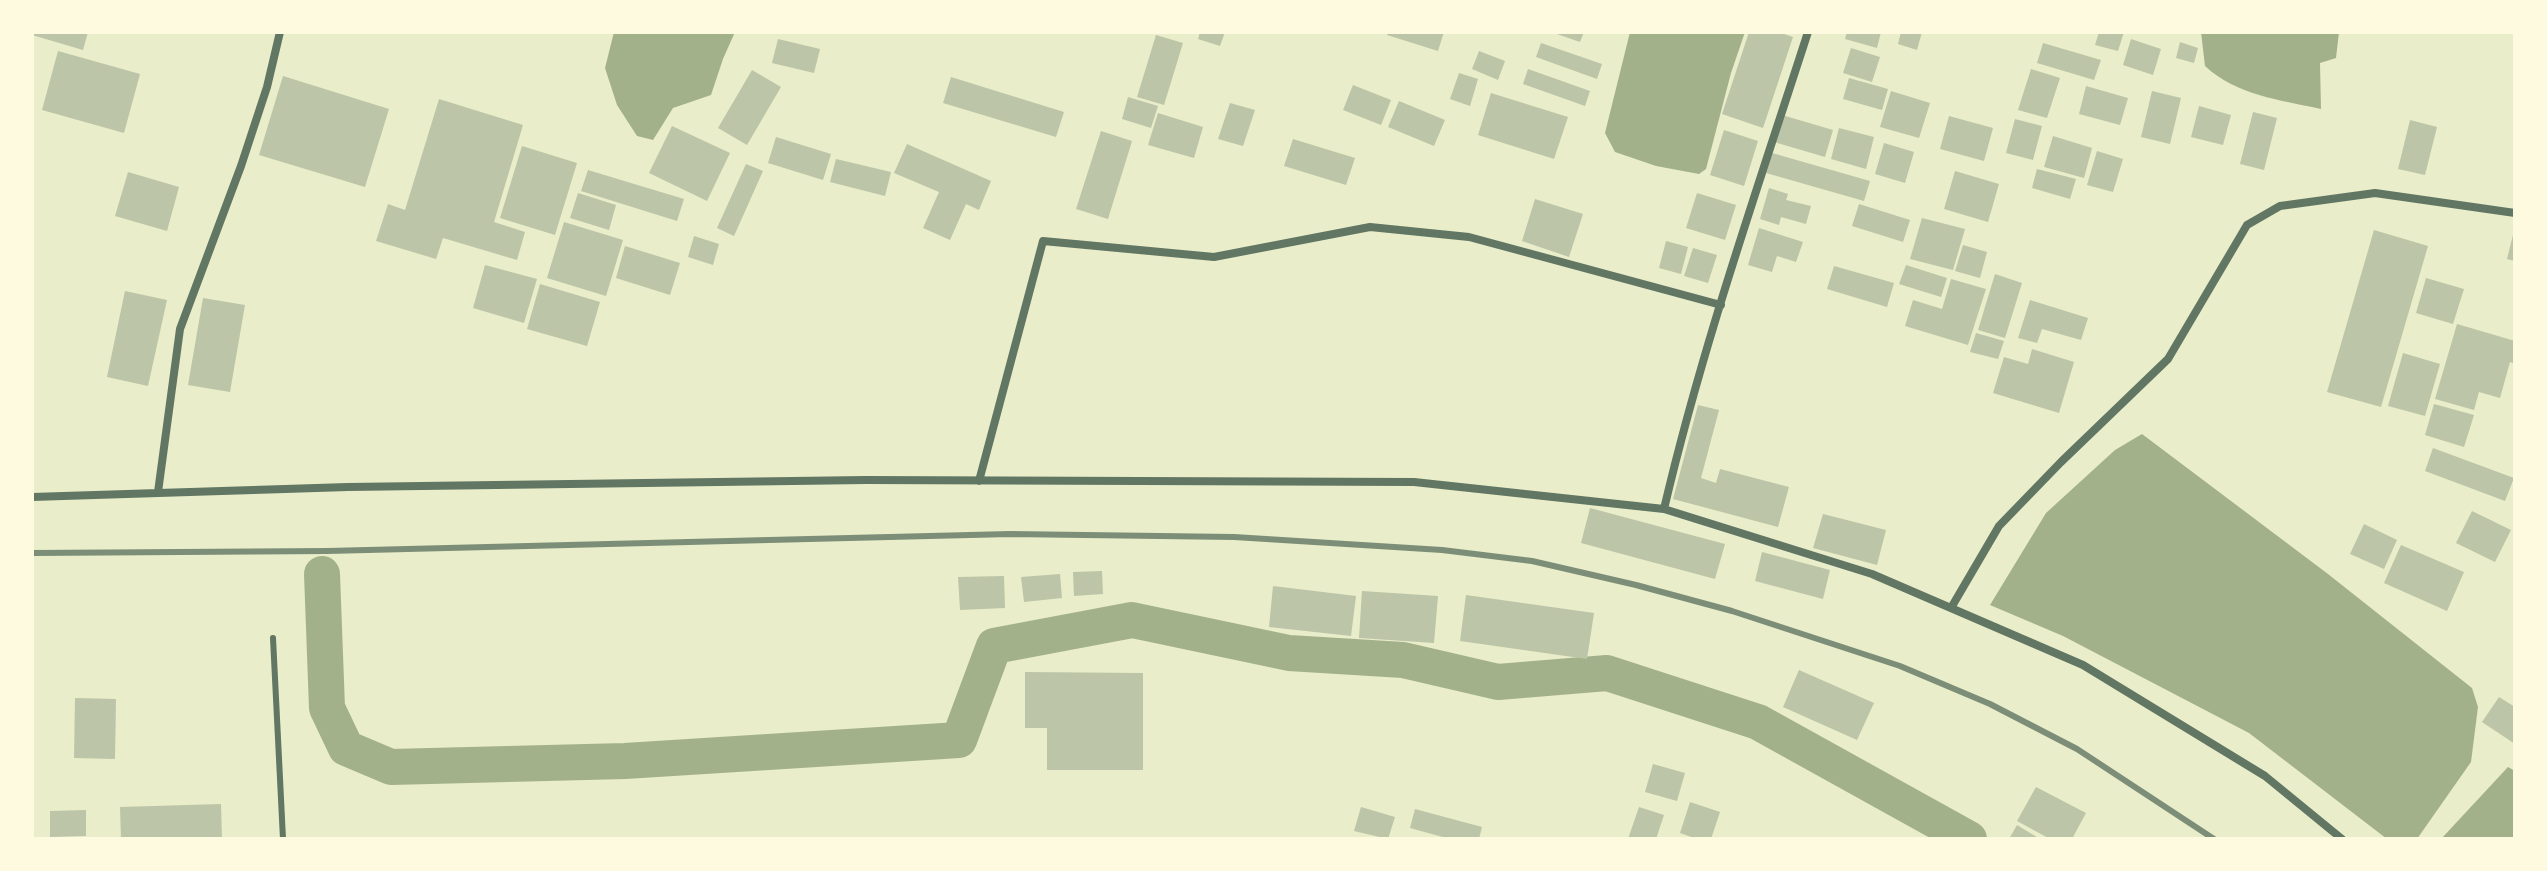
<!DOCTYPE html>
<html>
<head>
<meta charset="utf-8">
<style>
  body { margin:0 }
  #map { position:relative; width:2547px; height:871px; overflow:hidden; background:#e9edc9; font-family:Figtree,sans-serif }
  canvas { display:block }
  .frame { position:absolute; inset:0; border:34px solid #fefae0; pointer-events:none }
</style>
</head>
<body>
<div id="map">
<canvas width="2547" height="871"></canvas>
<div class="frame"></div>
</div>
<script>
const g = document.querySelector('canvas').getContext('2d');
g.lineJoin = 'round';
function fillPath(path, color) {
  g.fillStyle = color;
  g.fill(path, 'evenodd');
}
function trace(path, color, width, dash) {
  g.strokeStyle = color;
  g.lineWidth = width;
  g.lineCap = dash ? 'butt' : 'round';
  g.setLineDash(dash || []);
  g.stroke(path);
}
fillPath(new Path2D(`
  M614 32H735L723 59 711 95 673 108 653 140 637 136 617 105 605 68Z
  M1630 32H1745L1731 73 1706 169 1699 174 1656 166 1615 152 1605 133Z
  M2201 32H2339L2336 58 2320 63 2321 109C2280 100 2236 95 2205 66Z
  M2142 434 2328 574 2472 688 2478 707 2471 762 2417 839H2387L2249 733 2063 636 1990 605 2046 513 2115 450Z
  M2508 767 2515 771V839H2441Z`), '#a3b18a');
trace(new Path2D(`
  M322 574 327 708 346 748 391 767 625 761 959 740 994 646 1132 620 1289 653 1403 660 1498 682 1607 673 1758 722 1969 839`), '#a3b18a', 36);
fillPath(new Path2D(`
  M32 32H88L83 50 32 35Z
  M1200 32H1225L1220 46 1198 39Z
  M1388 32H1444L1438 51 1387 35Z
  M1551 32H1584L1580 42Z
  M1749 32H1778L1793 37 1763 128 1722 114Z
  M1847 32H1881L1877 48 1845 39Z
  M1901 32H1922L1917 50 1898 44Z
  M2099 32H2124L2118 51 2095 45Z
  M1156 35 1183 43 1164 105 1137 97Z
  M778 39 820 49 814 73 772 63Z
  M2131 39 2161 49 2153 75 2123 65Z
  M2180 42 2198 48 2194 63 2176 58Z
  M1541 43 1602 64 1597 79 1536 57Z
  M2043 43 2101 60 2094 80 2037 63Z
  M1851 48 1880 57 1872 82 1843 73Z
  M58 51 140 74 124 133 42 110Z
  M1479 51 1505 61 1498 80 1472 69Z
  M1528 69 1590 91 1585 106 1523 84Z
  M2031 69 2060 78 2047 118 2018 110Z
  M752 70 781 87 747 145 718 128Z
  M1459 73 1478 79 1470 106 1450 99Z
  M283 76 389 109 365 187 259 155Z
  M951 77 1064 112 1056 137 943 103Z
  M1849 78 1888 89 1882 110 1843 99Z
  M1353 85 1391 100 1381 125 1343 110Z
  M2086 86 2128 98 2120 125 2079 114Z
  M1891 91 1930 103 1919 138 1880 127Z
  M2152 91 2181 98 2170 144 2141 137Z
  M1491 93 1568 117 1554 159 1478 135Z
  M1128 97 1158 106 1151 128 1122 119Z
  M439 99 523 125 494 222 525 232 517 260 443 238 436 259 376 241 388 204 405 210Z
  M1399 101 1445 120 1434 146 1388 127Z
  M1230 103 1255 110 1243 146 1218 139Z
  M2199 106 2231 115 2223 145 2191 137Z
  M2253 112 2277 118 2264 170 2240 164Z
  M1158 113 1203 127 1194 158 1148 145Z
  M1782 115 1833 130 1825 157 1774 142Z
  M1949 116 1993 128 1984 161 1940 149Z
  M2015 119 2042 126 2033 160 2006 153Z
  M2410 120 2437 127 2425 175 2398 169Z
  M672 126 730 153 707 201 649 173Z
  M1839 128 1874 137 1866 169 1831 159Z
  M1724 130 1758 141 1744 186 1710 175Z
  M1101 131 1132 141 1108 219 1076 209Z
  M2053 136 2092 148 2084 178 2044 167Z
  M776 137 831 154 823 180 768 163Z
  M1293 139 1355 158 1346 185 1284 166Z
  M1884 143 1914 152 1905 183 1875 174Z
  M907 144 991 181 979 210 966 204 950 240 923 228 939 192 894 173Z
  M522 146 577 163 555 235 500 218Z
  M2097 151 2123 159 2113 192 2087 185Z
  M1772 153 1870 181 1864 201 1766 173Z
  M836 159 891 172 885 196 830 182Z
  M746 164 763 171 734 236 717 228Z
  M2037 169 2076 179 2070 199 2032 188Z
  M588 170 684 199 677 221 581 191Z
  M1955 171 1999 184 1988 222 1944 209Z
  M128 172 179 187 167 231 115 216Z
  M1769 188 1788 194 1786 200 1811 206 1806 224 1781 217 1779 225 1760 219Z
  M578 193 616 205 609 230 570 218Z
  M1697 193 1736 205 1725 240 1686 228Z
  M1535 199 1583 214 1569 257 1522 241Z
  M1859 204 1910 220 1903 242 1852 226Z
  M1922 218 1965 229 1953 270 1910 259Z
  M564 222 623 240 606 296 547 278Z
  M1759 228 1803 242 1796 262 1777 256 1772 272 1748 265Z
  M2374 230 2428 246 2381 407 2327 392Z
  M2514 231H2515V261L2507 259Z
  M694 236 719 244 713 265 688 257Z
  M1666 241 1688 247 1681 274 1659 268Z
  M1963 245 1987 252 1980 278 1955 271Z
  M625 246 680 263 670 295 616 278Z
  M1693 248 1717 255 1708 283 1684 276Z
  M485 265 537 279 524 323 473 308Z
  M1906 265 1947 278 1941 297 1899 284Z
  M1834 266 1894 283 1887 307 1827 289Z
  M1995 274 2022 283 2005 338 1978 330Z
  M2426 278 2464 289 2453 324 2416 313Z
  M1951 279 1986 289 1968 345 1905 326 1913 300 1942 309Z
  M540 284 600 302 587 346 527 329Z
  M125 291 167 300 148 386 107 377Z
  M203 298 245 305 230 392 188 385Z
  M2030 300 2088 318 2081 340 2042 329 2037 343 2018 338Z
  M2457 324 2515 341V364L2510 362 2500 398 2479 392 2474 410 2435 399Z
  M1976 333 2004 341 1998 359 1970 352Z
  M2032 349 2074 362 2059 413 1993 393 2004 357 2028 364Z
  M2403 353 2440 364 2425 416 2388 406Z
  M2434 404 2474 415 2464 447 2425 435Z
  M1698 405 1719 410 1701 478 1716 483 1720 469 1789 487 1778 527 1673 499Z
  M2433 448 2514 478 2505 501 2425 471Z
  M1590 508 1725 544 1715 579 1581 543Z
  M2472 511 2511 530 2495 562 2456 543Z
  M1823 514 1886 530 1877 565 1813 548Z
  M2364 524 2397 540 2384 569 2350 554Z
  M2401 545 2464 572 2447 611 2384 583Z
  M1762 552 1830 570 1823 599 1755 581Z
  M1102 571 1103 594 1074 596 1073 572Z
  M1060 574 1062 598 1024 602 1021 577Z
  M1004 576 1005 608 960 610 958 577Z
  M1273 586 1356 596 1351 636 1269 627Z
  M1362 591 1438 596 1434 643 1359 638Z
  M1466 595 1594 613 1587 659 1460 641Z
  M1799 670 1874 703 1857 740 1783 707Z
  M1025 672 1143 673V770H1047V728H1025Z
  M2499 697 2515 707V744L2482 722Z
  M75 698 116 699 115 759 74 758Z
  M1653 764 1685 773 1677 801 1645 792Z
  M2036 787 2086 813 2072 839H2050L2017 821Z
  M1690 802 1720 812 1711 839H1697L1680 833Z
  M221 804 222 839H121L120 807Z
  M1361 807 1395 817 1388 839 1354 831Z
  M1639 807 1664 815 1656 839H1628Z
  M1415 809 1482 827 1479 839H1450L1410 828Z
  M86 810V836L50 837V811Z
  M2017 825 2040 839H2009Z`), '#bcc5a7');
trace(new Path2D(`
  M273 638 283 839`), '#617663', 6);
trace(new Path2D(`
  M1808 32C1757 190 1702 347 1664 509L1872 574 2083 665 2265 776 2342 839
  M979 481 1043 241 1214 257 1370 227 1469 237 1721 305
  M158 492 180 329 241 166 267 87 280 32
  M32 497 348 487 866 480 1414 482 1664 509
  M1951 608 1999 526 2061 462 2168 359 2247 225 2280 206 2375 193 2515 213`), '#617663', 8);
trace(new Path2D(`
  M32 553 327 551 1010 534 1234 537 1442 550 1532 561 1636 585 1732 611 1900 666 1990 704 2077 749 2214 839`), '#7c8e77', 6);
</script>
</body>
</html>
